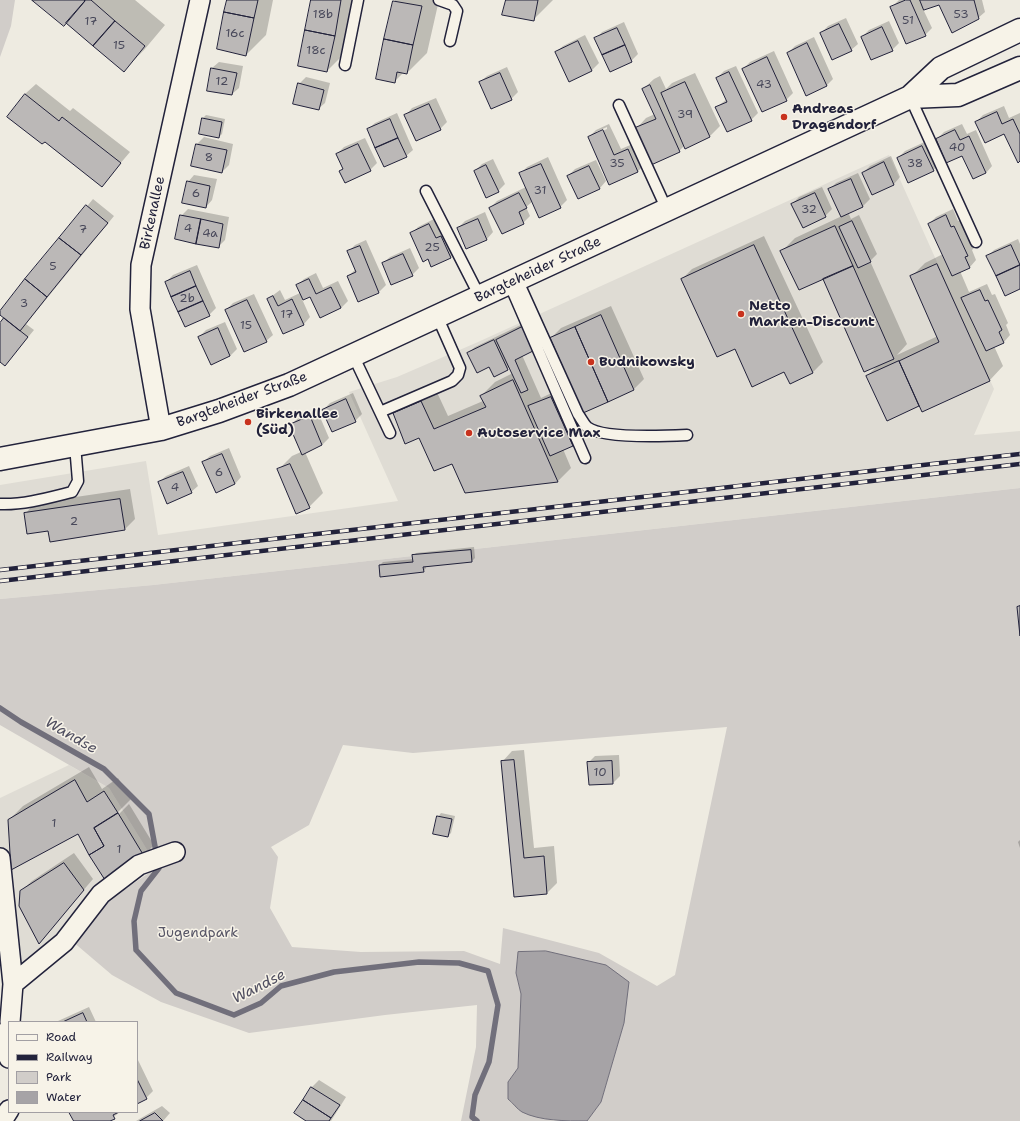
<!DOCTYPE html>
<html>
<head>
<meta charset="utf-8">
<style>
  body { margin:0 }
  #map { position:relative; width:1020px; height:1121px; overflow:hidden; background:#eeebe1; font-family:"Shantell Sans",sans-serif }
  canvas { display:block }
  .legend { position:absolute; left:8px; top:1021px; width:130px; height:92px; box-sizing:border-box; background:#f7f3e8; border:1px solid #a29fa3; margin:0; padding:5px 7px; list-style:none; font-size:12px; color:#22223b }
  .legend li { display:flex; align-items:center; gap:8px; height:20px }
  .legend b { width:20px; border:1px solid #a29fa3 }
</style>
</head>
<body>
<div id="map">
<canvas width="1020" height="1121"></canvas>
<ul class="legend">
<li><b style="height:5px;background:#f7f3e8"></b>Road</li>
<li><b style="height:5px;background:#22223b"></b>Railway</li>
<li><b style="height:11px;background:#d1cdc9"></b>Park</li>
<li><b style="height:11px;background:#a6a3a6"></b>Water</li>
</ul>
</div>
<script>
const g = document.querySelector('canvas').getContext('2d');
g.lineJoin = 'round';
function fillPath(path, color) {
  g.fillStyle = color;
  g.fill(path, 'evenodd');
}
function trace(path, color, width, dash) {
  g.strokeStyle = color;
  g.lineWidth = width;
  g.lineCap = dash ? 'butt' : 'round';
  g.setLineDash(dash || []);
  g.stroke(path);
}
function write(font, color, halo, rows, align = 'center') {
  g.font = font + ' "Shantell Sans",sans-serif';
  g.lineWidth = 3;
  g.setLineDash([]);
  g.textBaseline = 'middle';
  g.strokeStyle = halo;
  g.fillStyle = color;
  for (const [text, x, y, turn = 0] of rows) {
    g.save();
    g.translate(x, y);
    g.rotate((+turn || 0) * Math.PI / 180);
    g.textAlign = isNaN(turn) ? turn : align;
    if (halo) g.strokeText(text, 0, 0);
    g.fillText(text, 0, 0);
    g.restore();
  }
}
fillPath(new Path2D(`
  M889 155 994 389 974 435 1020 431V488L153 585 0 599V485L146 461 158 535 398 501 349 392 397 377 478 342Z
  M69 765 109 788 149 853 13 984 0 858V798Z`), '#dfdcd4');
fillPath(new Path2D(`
  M0 0H15L11 26 0 57Z
  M1020 488V1121H587L601 1102 624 1023 546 951 518 953 516 973 521 994 518 1068 508 1082V1099L522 1112 554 1121H461L476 1047 477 1005 385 1015 249 1033 161 1002 112 975 72 941 107 901 155 869 149 853 109 788 0 725V599L153 585ZM727 727 675 975 657 986 599 953 503 928 500 964 464 951 361 952 292 947 270 908 278 857 271 847 309 825 343 745 413 753Z`), '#d1cdc9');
const water = new Path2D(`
  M546 951 606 965 629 982 624 1023 601 1102 587 1121C566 1121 540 1121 522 1112 517 1109 513 1103 508 1099V1082L518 1068 521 994 516 973 518 952Z`);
fillPath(water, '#a6a3a6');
trace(water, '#716f7b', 1);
fillPath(new Path2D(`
  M33 0H135L165 25 144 50 124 70 67 22Z
  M228 0H273L266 35 246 55Z
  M312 0H357L347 51 327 71Z
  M395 0H439L427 53 407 73 404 72 395 81Z
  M507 0H553L533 20Z
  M899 0H982L985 12 978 18 939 4 923 9 932 28 925 35 891 8Z
  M846 18 858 44 851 50 821 33 828 26Z
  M889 21 899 43 892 50 862 37 869 30Z
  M624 22 638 54 631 61 596 39 602 32Z
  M585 35 599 63 592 70 569 81 556 52 563 46Z
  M814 37 833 79 826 86 788 53 795 46Z
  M774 51 793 93 786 100 743 69 750 62Z
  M219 62 243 66 239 88 232 94 212 68Z
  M736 66 758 113 751 120 717 107 727 99 717 78 724 71Z
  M507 67 518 92 511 99 480 82 487 76Z
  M695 73 720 126 709 137 685 145 679 151 636 129 646 118 655 114 643 89 654 79 660 76 666 89 672 83Z
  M306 77 330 83 325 103 318 109 299 84Z
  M36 84 70 111 73 108 130 152 102 185 25 94Z
  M436 98 447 122 440 129 406 115 412 108Z
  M1004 106 1009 118 1020 113V160L1005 133 976 122 983 115Z
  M397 113 413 150 406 156 368 129 375 123Z
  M206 115 225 119 222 134 219 137 200 133 203 118Z
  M609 124 621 149 635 143 645 165 638 171 610 184 589 137 596 130ZM607 127V129L596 134V132Z
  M962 124 967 134 976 130 992 166 986 173 963 155 937 139 944 132Z
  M204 137 233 144 229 165 222 172 197 144Z
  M365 138 377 163 370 170 340 171 344 168 337 154 344 147Z
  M929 140 940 164 933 170 898 158 905 151Z
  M891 156 900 177 894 184 872 193 863 173 870 166Z
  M548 157 567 200 560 207 533 201 526 207 530 216 523 223 490 208 497 201 526 187 520 174 527 167Z
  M493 159 505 184 498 191 475 171 482 164Z
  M596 160 606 181 600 188 568 176 575 169Z
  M858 173 870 199 863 206 848 212 851 219 859 215 877 254 870 261 907 344 897 355 938 336 911 277 925 263 943 254 929 224 936 217 953 209 958 221 961 219 974 248 972 250 976 260 970 267 960 271 969 292 987 284 992 295 995 294 1008 323 1006 325 1010 335 1004 342 994 346 1003 366 990 380 920 404 887 419 867 376 878 365 824 278 782 251 795 238 842 216 830 189 836 183Z
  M194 175 217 179 212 200 206 207 188 182Z
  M822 187 832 209 825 216 792 204 799 197Z
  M93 199 114 216 26 324 34 330 5 365 0 361V324L5 318 0 313Z
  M188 209 229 217 225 240 218 247 181 216Z
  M485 212 493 232 487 239 458 228 465 221Z
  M436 218 457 250 451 257 432 265 411 234 418 227Z
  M764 236 823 362 813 372 790 383 785 370 735 348 682 279 692 269Z
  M1018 239 1020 244V288L988 256 994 250Z
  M366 240 386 285 379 292 358 301 348 276 356 269 349 251 355 245Z
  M410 248 419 268 412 275 383 263 390 257Z
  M197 265 216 308 209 315 166 282 173 275Z
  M316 273 323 288 338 281 348 301 341 308 321 317 310 296 302 299 310 317 304 324 284 333 268 299 280 290 285 300 300 293 297 286 304 279Z
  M254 294 273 335 266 341 226 310 233 303Z
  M611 306 644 379 634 389 584 411 551 338 561 328Z
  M531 320 522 355 541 398 558 390 579 438 572 445 563 449 571 468 558 481 452 463 394 414 408 400 435 388 448 416 483 401 481 396 495 382 513 373 510 367 494 375 490 366 468 353 475 347Z
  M225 322 237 349 230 356 211 364 199 337 206 330Z
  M353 393 362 414 355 421 323 410 330 403Z
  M317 410 329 438 322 445 305 452 323 493 309 507 278 470 292 456 301 452 290 426 297 419Z
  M229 448 241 477 235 484 203 462 210 456Z
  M189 466 198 486 191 492 159 482 166 476Z
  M130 489 135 519 125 529 49 530 25 514 35 503Z
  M474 547 475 558 472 561 426 566V568L423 572 380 565 383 562 414 559 413 556 416 553Z
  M524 750 534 848 554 846 557 883 547 893 515 896 502 762 512 751Z
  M619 755 620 776 613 783 588 763 595 756Z
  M89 767 102 789 118 778 131 799 117 813V816L129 804 154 845 144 855 78 832 9 820 23 806Z
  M441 813 455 816 451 833 448 836 438 817Z
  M1020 840V848L1018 842Z
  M74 853 93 879 39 942 21 891 32 881Z
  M89 1007 96 1022H58V1021Z
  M137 1058 153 1091 146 1098 137 1103Z
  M319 1080 346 1097 331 1121H308L296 1113 312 1087Z
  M162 1106 170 1113 163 1121H136Z
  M70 1112H120L108 1121H75Z`), '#0003');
trace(new Path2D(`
  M0 708 21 722 104 769 149 814 159 868 141 891 134 921 136 950 176 993 234 1015 261 1003 281 986 334 972 419 962 459 963 488 971 498 1005 489 1062 475 1095 472 1117 477 1121`), '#716f7b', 5.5);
const building = new Path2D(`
  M32 0H84L85 1 64 26Z
  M86 0H91L115 21 93 46 66 23Z
  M227 0H258L254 18 224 12Z
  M311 0H341L335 36 305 30Z
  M506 0H538L534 21 502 15Z
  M906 0H910L926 36 906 44 890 7Z
  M920 0H974L979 19 952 33 939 5 924 10Z
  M393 1 422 6 413 45 384 39Z
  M224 12 254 18 246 56 217 49Z
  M115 21 145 46 124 72 93 46Z
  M839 24 852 51 832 60 820 33Z
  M882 27 893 51 871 60 861 37Z
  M617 28 625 45 602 55 594 38Z
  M305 30 335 36 327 72 298 66Z
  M384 39 413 45 407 74 397 72 395 83 376 79Z
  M578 41 592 71 569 82 555 52Z
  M807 43 827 86 806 96 787 53Z
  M625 45 632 62 610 72 602 55Z
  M767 57 787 101 762 112 742 69Z
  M211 68 237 73 232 95 207 91Z
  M729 72 752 121 727 132 715 107 727 102 716 78Z
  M500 73 512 100 491 109 479 82Z
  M685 82 710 137 685 149 661 93Z
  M298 83 324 90 319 110 293 104Z
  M650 85 680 152 651 165 634 128 656 119 642 89Z
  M25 94 59 121 62 117 121 163 102 187 45 142 42 144 7 117Z
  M429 104 441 130 416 141 404 115Z
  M997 112 1002 124 1013 119 1020 134V161L1018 163 1004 134 985 143 975 122Z
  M202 118 222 122 219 138 199 134Z
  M390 119 398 138 375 148 367 129Z
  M603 130 614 155 628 149 638 172 609 185 588 137Z
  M955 130 960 140 969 136 986 173 973 179 962 156 946 163 936 139Z
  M398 138 407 157 384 167 375 148Z
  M196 144 227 150 222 173 191 166Z
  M358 144 371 171 345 183 339 171 343 169 336 154Z
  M922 146 934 171 908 183 897 158Z
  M884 162 894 185 872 195 862 173Z
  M541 164 561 208 539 218 519 173Z
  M486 165 499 192 486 198 474 171Z
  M589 166 600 189 578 199 567 176Z
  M851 179 863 207 841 217 828 189Z
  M187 181 210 186 206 208 182 203Z
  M519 193 527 208 519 212 524 224 502 234 489 208Z
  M815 193 826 217 803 228 791 204Z
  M86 205 108 223 81 255 59 238Z
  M180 215 201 219 196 244 175 239Z
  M946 215 951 227 954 226 968 256 965 257 970 268 952 276 928 224Z
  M201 219 223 224 219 248 196 244Z
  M478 219 487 240 466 249 457 228Z
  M852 221 871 262 858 268 839 227Z
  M429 224 436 238 441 236 451 258 431 267 428 259 423 262 410 233Z
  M835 226 853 266 799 290 780 251Z
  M59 238 81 255 47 297 25 279Z
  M754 245 813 373 790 384 784 372 752 387 735 349 717 357 681 279Z
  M1011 245 1020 265 996 276 986 256Z
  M360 246 379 293 358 302 347 276 356 272 347 251Z
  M403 254 413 276 391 285 382 263Z
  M937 264 990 381 922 412 899 361 939 342 910 276Z
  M1020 265V289L1005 296 996 276Z
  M853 266 894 359 864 372 823 279Z
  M190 271 196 286 171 297 165 282Z
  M25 279 47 297 20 331 0 315V311Z
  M309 279 316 294 331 287 341 308 320 318 310 297 303 300 296 285Z
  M196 286 203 301 178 312 171 297Z
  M980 290 985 301 988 300 1002 330 999 332 1004 343 986 351 961 298Z
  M273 296 278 306 292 299 304 325 283 334 267 299Z
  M247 300 267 342 244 352 225 310Z
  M203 301 210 316 185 327 178 312Z
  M601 315 634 390 608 402 575 327Z
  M4 318 28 337 5 366 0 362V323Z
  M524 326 535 350 515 360 528 390 521 393 496 340Z
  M575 327 608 402 583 413 550 338Z
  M218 328 230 356 211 365 198 337Z
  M494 340 508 370 494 377 489 367 477 373 467 353Z
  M899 361 919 406 887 421 866 376Z
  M513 380 558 482 465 493 452 464 434 471 419 438 405 444 393 413 421 401 434 429 486 407 480 396Z
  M551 397 573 446 550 456 528 406Z
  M346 399 356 422 332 432 322 410Z
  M310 416 322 445 302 455 289 425Z
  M222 454 235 484 216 493 202 462Z
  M290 464 310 508 296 514 277 469Z
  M183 472 192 493 167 504 158 482Z
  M120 499 125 530 50 542 48 531 27 534 24 513Z
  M471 550 472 562 423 567 424 572 380 577 379 565 413 562 412 555Z
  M1020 606V636L1017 607Z
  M514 760 524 858 544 856 547 894 514 897 501 761Z
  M612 761 613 784 589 785 587 762Z
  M75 780 87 802 104 791 118 813 94 828 104 846 89 855 78 834 11 870 8 820Z
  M118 813 144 856 105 880 89 855 104 846 94 828Z
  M437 816 452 819 448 837 433 834Z
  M64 863 84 890 39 944 19 906 20 891Z
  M83 1013 87 1022H63Z
  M137 1079 147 1099 137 1104Z
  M311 1087 340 1105 331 1118 303 1100Z
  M303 1100 331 1118 329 1121H306L294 1113Z
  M69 1112H119L113 1115 115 1119 110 1121H74Z
  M155 1113 163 1121H140Z`);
fillPath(building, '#bbb8b7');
trace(building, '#22223b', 1);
const lane = new Path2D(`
  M439 0 453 5 457 11 450 41
  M345 65 358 0
  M910 97 976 242
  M619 105 667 210
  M426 191 480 297
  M517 279 578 414C581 418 583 423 587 427 602 439 666 436 687 435
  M509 283 585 458
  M353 355 390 433
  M380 412 452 381 458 375 460 368 437 316
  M0 504C24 505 48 498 72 492L78 481 75 445`);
const street = new Path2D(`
  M161 429 140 309 141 265 200 0
  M0 858 13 984 10 1022
  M13 984 64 942 101 894 139 865 175 852
  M9 1028 7 1049 9 1058
  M2 1121 9 1110`);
const primary = new Path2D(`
  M910 97 958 95 1020 68
  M0 459 161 429 219 411 289 385 910 97 941 68 1020 30`);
trace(lane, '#22223b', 13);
trace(street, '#22223b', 22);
trace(primary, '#22223b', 25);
trace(lane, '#f7f3e8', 10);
trace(street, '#f7f3e8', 19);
trace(primary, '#f7f3e8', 22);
const rail = new Path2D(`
  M0 570 1020 454
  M0 581 1020 464`);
trace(rail, '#22223b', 4.5);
trace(rail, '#f7f3e8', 3, [9]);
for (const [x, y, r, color] of [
  [784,117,4,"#c8321e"],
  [741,314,4,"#c8321e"],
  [591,362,4,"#c8321e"],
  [248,422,4,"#c8321e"],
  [469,433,4,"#c8321e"]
]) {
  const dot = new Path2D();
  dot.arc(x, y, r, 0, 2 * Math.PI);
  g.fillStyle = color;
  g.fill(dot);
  trace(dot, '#f7f3e8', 1.5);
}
write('12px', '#48485a', null, [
  ["18b",323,15],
  ["53",961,15],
  ["51",908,21],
  ["17",91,22],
  ["16c",235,34],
  ["15",119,46],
  ["18c",316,51],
  ["12",222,82],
  ["43",764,85],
  ["39",685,115],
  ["40",957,148],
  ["8",209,158],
  ["35",617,164],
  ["38",915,164],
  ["31",540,191],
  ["6",196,194],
  ["32",809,210],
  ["4",188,229],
  ["7",83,230],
  ["4a",210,234],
  ["25",432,248],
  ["5",53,267],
  ["2b",187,299],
  ["3",24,304],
  ["17",287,315],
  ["15",246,326],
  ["6",219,473],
  ["4",175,488],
  ["2",74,522],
  ["10",600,773],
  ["1",54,824],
  ["1",119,850]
]);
write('bold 14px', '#22223b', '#f7f3e8', [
  ["Andreas",792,109],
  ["Dragendorf",792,125],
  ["Netto",749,306],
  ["Marken-Discount",749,322],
  ["Budnikowsky",599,362],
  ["Birkenallee",256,414],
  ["(Süd)",256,430],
  ["Autoservice Max",477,433]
], 'left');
write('14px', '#22223b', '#f7f3e8', [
  ["Birkenallee",153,213,-78],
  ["Bargteheider Straße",538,270,-25],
  ["Bargteheider Straße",242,400,-20]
]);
write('14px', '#575566', '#f7f3e8', [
  ["Jugendpark",198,933]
]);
write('italic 15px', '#504f60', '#f7f3e8', [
  ["Wandse",71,736,30],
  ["Wandse",259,987,-27]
]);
</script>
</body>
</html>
